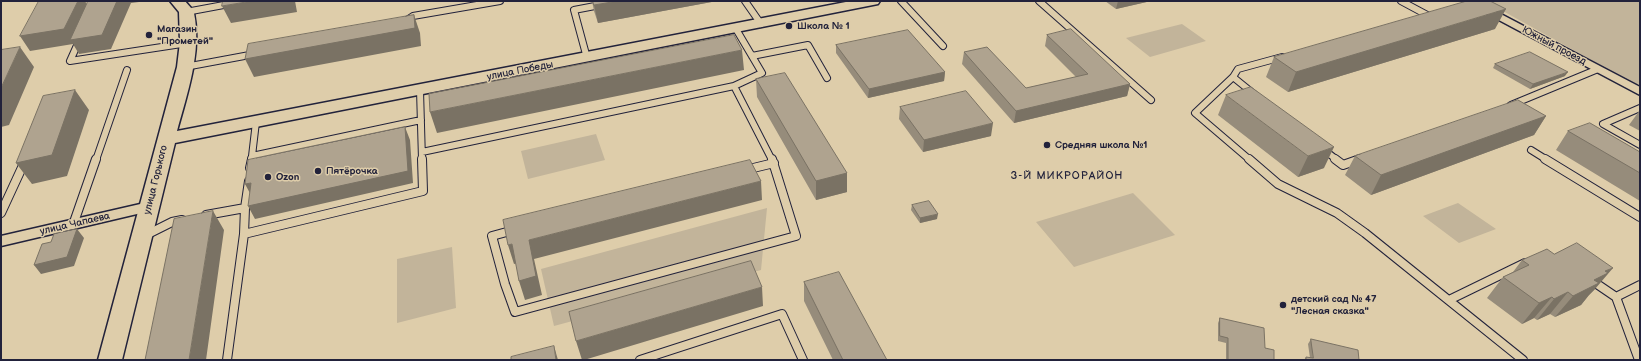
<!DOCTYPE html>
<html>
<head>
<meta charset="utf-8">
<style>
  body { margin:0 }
  #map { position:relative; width:1641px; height:361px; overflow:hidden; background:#decdaa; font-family:"Balsamiq Sans",sans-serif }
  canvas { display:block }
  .frame { position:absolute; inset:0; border:2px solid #22223b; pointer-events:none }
</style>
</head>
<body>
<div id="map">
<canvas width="1641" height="361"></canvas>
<div class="frame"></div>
</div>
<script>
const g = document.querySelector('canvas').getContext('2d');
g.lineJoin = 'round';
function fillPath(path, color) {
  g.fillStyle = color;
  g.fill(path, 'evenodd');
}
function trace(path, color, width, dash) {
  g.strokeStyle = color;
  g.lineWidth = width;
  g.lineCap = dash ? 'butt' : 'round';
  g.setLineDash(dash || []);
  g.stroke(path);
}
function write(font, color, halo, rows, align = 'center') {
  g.font = font + ' "Balsamiq Sans",sans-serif';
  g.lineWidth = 3;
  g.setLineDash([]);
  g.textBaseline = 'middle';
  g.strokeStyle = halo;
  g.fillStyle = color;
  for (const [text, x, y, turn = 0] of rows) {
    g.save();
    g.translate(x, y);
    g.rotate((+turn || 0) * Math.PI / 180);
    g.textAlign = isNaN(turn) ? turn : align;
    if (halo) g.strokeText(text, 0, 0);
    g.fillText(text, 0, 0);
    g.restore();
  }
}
fillPath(new Path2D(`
  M1485 1H1640V83L1636 85Z
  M1182 24 1206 41 1150 57 1126 38Z
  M596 134 605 160 528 179 521 151Z
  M1133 193 1175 235 1074 267 1036 222Z
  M1458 203 1496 229 1459 243 1423 216Z
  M767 208 761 270 554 326 541 269Z
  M452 247 456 308 397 323V259Z`), '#c2b49a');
const laneFar1 = new Path2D(`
  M745 1 761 24
  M901 1 943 46
  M1039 1 1151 100
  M1401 1 1429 16
  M186 12 245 1
  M407 20 413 16 500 1
  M736 29 762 73 734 86 772 160
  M79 41 70 61 188 43
  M752 56 808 45 827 78
  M587 58 574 10 621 1
  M185 67 255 54
  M1233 77 1238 69 1282 57
  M420 90 422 160
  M1511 105 1598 69
  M1640 108 1603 124 1640 145
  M1323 149 1337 160
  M1531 150 1547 160
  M422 152 734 86
  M252 156 256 122
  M96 160 127 70
  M251 160 252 156 421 120
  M1250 160 1195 113 1233 77 1254 94
  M1357 160 1360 159`);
const lane = new Path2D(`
  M1249 159 1278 184 1337 213 1365 233 1523 360
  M1335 159 1343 165 1360 159
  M1545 159 1640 217
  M250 168 252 159
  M745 170 774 163
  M245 208 249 181
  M1 213 25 161
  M206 215 245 208 244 234 423 191 422 159
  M73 225 96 159
  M514 230 492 236 505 284 515 312 796 236 772 159
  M146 235 172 222 182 220
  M1591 280 1616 297
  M1449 300 1525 263
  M227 360 244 234
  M640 360 782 314 803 360
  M1639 360 1616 297 1640 285`);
const street = new Path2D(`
  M1463 1H1476L1640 87V95Z
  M149 202 154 204 156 207 154 210 1 246V236Z`);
const secondary = new Path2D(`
  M170 1H185C188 5 193 9 194 13 202 52 187 94 177 131L851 1H880L878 4 873 5 175 143 122 360H98L177 67 180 42 179 12Z`);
trace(laneFar1, '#22223b', 8);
trace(lane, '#22223b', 10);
trace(street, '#22223b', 3);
trace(secondary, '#22223b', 3);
trace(laneFar1, '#decdaa', 6);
trace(lane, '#decdaa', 8);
fillPath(street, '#decdaa');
fillPath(secondary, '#decdaa');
fillPath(new Path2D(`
  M592 1H717L598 23 594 11Z
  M1105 1H1151L1116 9Z
  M1495 29 1288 92 1266 77 1274 57Z
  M1047 35 1130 84 1127 96 1014 123 962 64 964 52 1026 88 1076 77 1045 46Z
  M836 45 945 72 944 81 868 98 836 53Z
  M1495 64 1565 76 1530 89 1493 68Z
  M756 79 847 173V192L816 200 757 97Z
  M1226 95 1324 168 1298 177 1218 115Z
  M900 107 991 136 923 152 899 119Z
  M1640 110V131L1629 125Z
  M1546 116 1534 135 1371 195 1345 175 1355 156Z
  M1568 131 1640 152V201L1556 150Z
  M912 205 937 219 920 223 911 210Z
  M1554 254 1595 289 1589 295 1581 305 1555 317 1550 314 1537 320 1534 318 1522 324 1487 298 1503 277 1513 272 1522 260Z
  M804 282 887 360H833L804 301Z
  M1220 318 1265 348 1274 360H1226V343L1218 341V323Z
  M1311 339 1359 360H1304L1306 357 1310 358 1308 344Z`), '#968c7b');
fillPath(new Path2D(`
  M78 1H85L91 12 117 1H139V2L131 3 111 49 79 54 73 44 30 51 20 36Z
  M252 1H295L297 12 231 23 222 6Z
  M618 1H717L598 23 594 5Z
  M1118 1H1151L1116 9Z
  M1506 9 1495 29 1288 92 1296 72Z
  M414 15 420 33 421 46 254 77 245 59Z
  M20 47 34 67 9 125 1 127V88Z
  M742 50 744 70 437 133 430 112Z
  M945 72 944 81 868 98 869 89Z
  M1568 72 1565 76 1530 89 1533 84Z
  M1130 84 1127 96 1014 123 1016 111Z
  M75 90 89 110 67 176 32 184 16 163Z
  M1546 116 1534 135 1371 195 1381 175Z
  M993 123 991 136 923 152 924 140Z
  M405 127 410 140 413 183 255 219 248 206Z
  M1334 147 1324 168 1298 177 1308 156Z
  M847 173V192L816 200V181Z
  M761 181 762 200 534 259 542 295 525 300 519 281 529 240Z
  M251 183 252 197 245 184Z
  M213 211 224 230 206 360H189Z
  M938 214 937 219 920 223V218Z
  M77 229 84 238 74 266 41 274 34 265Z
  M512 244 518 263 514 264 508 245Z
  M1613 268 1595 289 1589 295 1581 305 1555 317 1573 296 1605 271Z
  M762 287 763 306 584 360H582L576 341Z
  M1568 292 1550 314 1537 320 1554 299Z
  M1552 297 1534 318 1522 324 1539 303Z
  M554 346 558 360H556Z`), '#7a7264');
const building = new Path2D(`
  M39 1H78L64 29 20 36Z
  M86 1H117L102 35 70 40 87 3Z
  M223 1H252L222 6Z
  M593 1H618L594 5Z
  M1467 1H1490L1506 9 1296 72 1274 57Z
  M414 15 415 28 245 59 248 44Z
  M1071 29 1130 84 1016 111 964 52 987 47 1026 88 1088 74 1047 35Z
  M908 30 945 72 869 89 836 45Z
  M734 35 742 50 430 112 429 94Z
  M20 47 1 88V50Z
  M1530 52 1568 72 1533 84 1495 64Z
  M785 73 847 173 816 181 756 79Z
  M1251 87 1334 147 1308 156 1226 95Z
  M75 90 52 155 16 163 43 96Z
  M966 91 993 123 924 140 900 107Z
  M1518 100 1546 116 1381 175 1355 156Z
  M1590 123 1640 152V173L1568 131Z
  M405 127 408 171 248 206 251 183 245 184 248 160Z
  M750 160 761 181 529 240 536 276 519 281 512 244 508 245 503 220Z
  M929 201 938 214 920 218 912 205Z
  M213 211 189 360H145L174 219Z
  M77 229 67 257 34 265 42 244 51 242 54 234Z
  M1577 243 1613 268 1605 271 1608 273 1594 280 1599 283 1573 296 1568 292 1554 299 1552 297 1539 303 1503 277 1529 265 1522 260 1547 249 1554 254Z
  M751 261 762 287 576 341 569 312Z
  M839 272 887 360H843L804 282Z
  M1220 318 1264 328 1265 348 1274 350V360H1228V338L1220 336Z
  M1311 339 1358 350 1359 360H1306V357L1313 358Z
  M554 346 556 360H511V357Z`);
fillPath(building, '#afa38f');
trace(building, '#7a7264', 1);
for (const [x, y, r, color] of [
  [789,26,4,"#22223b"],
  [149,35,4,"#22223b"],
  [1047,145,4,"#22223b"],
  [318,171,4,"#22223b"],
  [268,177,4,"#22223b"],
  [1283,305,4,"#22223b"]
]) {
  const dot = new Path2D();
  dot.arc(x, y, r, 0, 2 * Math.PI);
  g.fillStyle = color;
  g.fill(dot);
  trace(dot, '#decdaa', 1.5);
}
write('bold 10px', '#22223b', '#decdaa', [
  ["Школа № 1",797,26],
  ["Магазин",157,29],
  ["\"Прометей\"",157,41],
  ["Средняя школа №1",1055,145],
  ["Пятёрочка",326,171],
  ["Ozon",276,177],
  ["детский сад № 47",1291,299],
  ["\"Лесная сказка\"",1291,311]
], 'left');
write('10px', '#22223b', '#decdaa', [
  ["Южный проезд",1554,46,28],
  ["улица Победы",520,71,-11],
  ["улица Горького",156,180,-76],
  ["улица Чапаева",75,224,-13]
]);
g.letterSpacing = '1px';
write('11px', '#22223b', '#decdaa', [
  ["3-Й МИКРОРАЙОН",1067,176]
]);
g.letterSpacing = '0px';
</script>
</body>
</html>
